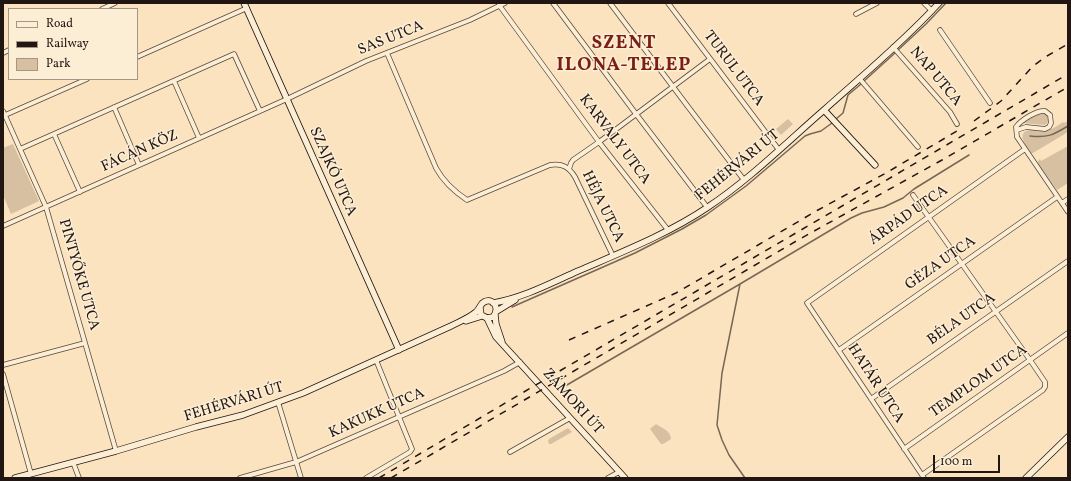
<!DOCTYPE html>
<html>
<head>
<meta charset="utf-8">
<style>
  body { margin:0 }
  #map { position:relative; width:1071px; height:481px; overflow:hidden; background:#fbe3bf; font-family:Vollkorn,serif }
  canvas { display:block }
  .frame { position:absolute; inset:0; border:4px solid #211611; pointer-events:none }
  .legend { position:absolute; left:8px; top:8px; width:130px; height:72px; box-sizing:border-box; background:#fcedd5; border:1px solid #a49787; margin:0; padding:5px 7px; list-style:none; font-size:12px; color:#211611 }
  .legend li { display:flex; align-items:center; gap:8px; height:20px }
  .legend b { width:20px; border:1px solid #a49787 }
  .scale { position:absolute; left:933px; top:455px; width:67px; height:18px; box-sizing:border-box; border:2px solid #211611; border-top:0; padding-left:5px; font-size:12px; line-height:14px; white-space:nowrap; color:#211611; -webkit-text-stroke:3px #fcedd5; paint-order:stroke }
</style>
</head>
<body>
<div id="map">
<canvas width="1071" height="481"></canvas>
<div class="frame"></div>
<ul class="legend">
<li><b style="height:5px;background:#fcedd5"></b>Road</li>
<li><b style="height:5px;background:#211611"></b>Railway</li>
<li><b style="height:11px;background:#d6c0a1"></b>Park</li>
</ul>
<div class="scale">100 m</div>
</div>
<script>
const g = document.querySelector('canvas').getContext('2d');
g.lineJoin = 'round';
function fillPath(path, color) {
  g.fillStyle = color;
  g.fill(path, 'evenodd');
}
function trace(path, color, width, dash) {
  g.strokeStyle = color;
  g.lineWidth = width;
  g.lineCap = dash ? 'butt' : 'round';
  g.setLineDash(dash || []);
  g.stroke(path);
}
function write(font, color, halo, rows, align = 'center') {
  g.font = font + ' Vollkorn,serif';
  g.lineWidth = 3;
  g.setLineDash([]);
  g.textBaseline = 'middle';
  g.strokeStyle = halo;
  g.fillStyle = color;
  for (const [text, x, y, turn = 0] of rows) {
    g.save();
    g.translate(x, y);
    g.rotate((+turn || 0) * Math.PI / 180);
    g.textAlign = isNaN(turn) ? turn : align;
    if (halo) g.strokeText(text, 0, 0);
    g.fillText(text, 0, 0);
    g.restore();
  }
}
fillPath(new Path2D(`
  M1041 112 1046 114 1048 117V122L1045 125 1023 123Z
  M788 119 793 124 781 135 776 129Z
  M1068 121V132L1033 153H1031C1027 147 1015 132 1030 130 1035 129 1041 132 1046 131 1052 130 1058 125 1063 122L1064 123Z
  M13 144 39 201 11 214 3 195V148Z
  M1068 146V183L1057 190 1038 164V161L1040 159 1041 161Z
  M656 424C662 428 671 431 671 439L663 444H661L650 429 651 428Z
  M568 428 572 432 551 444H549L548 441 549 439Z`), '#d6c0a1');
trace(new Path2D(`
  M898 50 926 24 946 3
  M864 81 895 53
  M836 119 843 113 848 95 861 84
  M1030 136C1048 138 1053 135 1068 126
  M740 284 722 373 717 425 722 440 729 455 745 478
  M512 307 635 253 682 229 706 215 746 186 805 136 810 134 821 131 832 123
  M560 389 740 284 851 218 862 213 884 207 903 198 914 189 969 155`), '#776756', 1.5);
const street = new Path2D(`
  M553 3 636 114 707 207
  M610 3 689 108 744 180
  M668 3 779 150
  M924 3 932 11
  M499 5 599 142 668 230
  M102 9 115 3
  M856 14 877 3
  M940 30 990 103
  M893 47 950 112 957 124
  M3 53 9 50
  M387 53 436 168C443 181 455 192 467 200L550 165C562 163 569 167 575 177L613 256
  M137 57 247 8
  M859 78 918 147
  M174 81 199 138
  M114 107 139 165
  M3 111 46 207 116 451
  M3 116 87 79
  M1017 130 1026 127 1045 129 1049 127 1051 123 1050 115 1045 111C1037 110 1021 120 1016 127L1017 137 1068 212
  M54 134 80 192
  M20 149 234 54 260 111
  M569 169 571 163 573 160 599 142 710 59
  M913 195 1030 360 1045 382V387L1043 390 922 475
  M1062 203 1068 199
  M3 226 287 99 366 61 470 20 505 3
  M839 350 1057 197
  M3 365 85 343
  M3 374 31 474
  M871 399 1068 261
  M278 402 301 478
  M904 449 1068 333
  M510 452 570 418
  M73 462 79 478
  M240 478 296 462 504 371 520 362
  M366 478 410 452 412 449 376 360
  M608 478 619 472
  M924 478 807 303 1025 149`);
const secondary = new Path2D(`
  M244 3 399 350
  M824 110 875 165
  M493 303C523 298 551 283 578 271 622 252 668 234 708 207 750 179 786 143 824 110 863 75 904 41 939 3
  M497 311 515 300
  M495 315 496 324 502 342
  M487 318 496 337 625 478
  M466 321 482 316
  M15 478 116 451 196 427 243 415 303 393 451 326C459 322 469 318 476 312 480 309 480 304 484 302 494 297 500 309 493 317L487 318 481 315 480 308
  M1026 478 1068 437`);
trace(street, '#58493c', 5.5);
trace(secondary, '#211611', 7);
trace(street, '#fcedd5', 4);
trace(secondary, '#fcedd5', 5.5);
trace(new Path2D(`
  M974 121 989 110 1001 101 1033 66 1047 56 1068 44
  M569 340 676 293 818 210 886 173 962 128
  M379 478 534 386 1068 74
  M391 478 798 240 942 160 1068 87`), '#211611', 1.5, [7, 7]);
write('15px', '#211611', '#fcedd5', [
  ["SAS UTCA",391,39,-22],
  ["TURUL UTCA",733,69,53],
  ["NAP UTCA",935,77,50],
  ["KARVALY UTCA",614,140,53],
  ["FÁCÁN KÖZ",140,152,-24],
  ["FEHÉRVÁRI ÚT",738,166,-39],
  ["SZAJKÓ UTCA",332,172,66],
  ["HÉJA UTCA",602,207,64],
  ["ÁRPÁD UTCA",909,216,-35],
  ["GÉZA UTCA",941,264,-35],
  ["PINTYŐKE UTCA",78,275,74],
  ["BÉLA UTCA",962,320,-35],
  ["TEMPLOM UTCA",979,382,-35],
  ["HATÁR UTCA",875,384,57],
  ["ZÁMORI ÚT",572,402,48],
  ["FEHÉRVÁRI ÚT",234,403,-17],
  ["KAKUKK UTCA",377,414,-24]
]);
g.letterSpacing = '1px';
write('bold 19px', '#7a1f14', '#fcedd5', [
  ["SZENT",624,45],
  ["ILONA-TELEP",624,67]
]);
g.letterSpacing = '0px';
</script>
</body>
</html>
